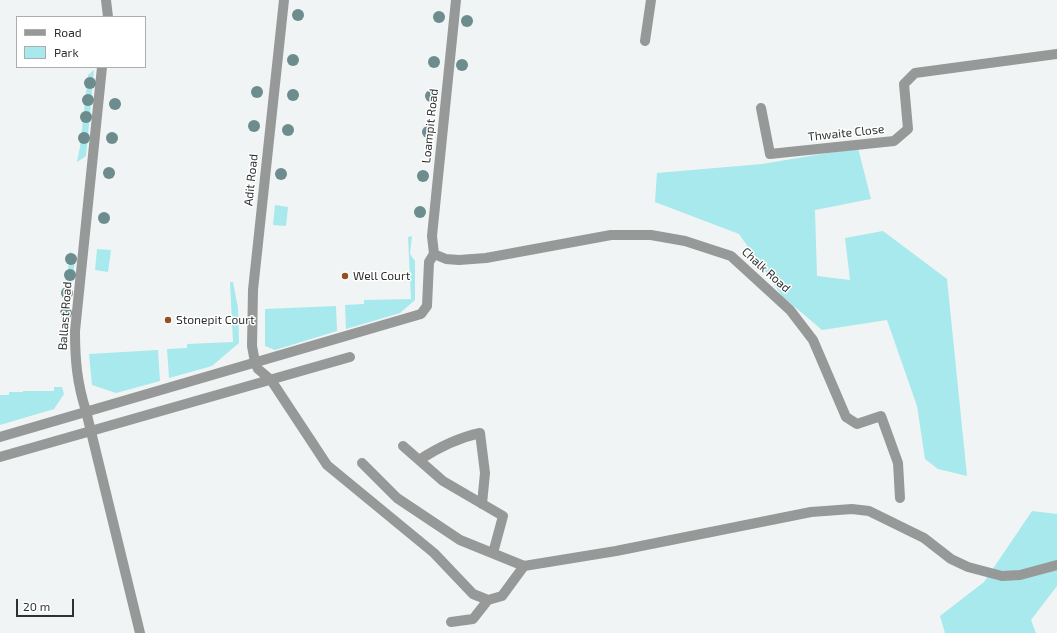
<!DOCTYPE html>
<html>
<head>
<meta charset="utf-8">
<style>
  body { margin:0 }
  #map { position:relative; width:1057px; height:633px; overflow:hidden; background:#f0f4f4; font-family:"Exo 2",sans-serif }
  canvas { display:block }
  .legend { position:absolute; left:16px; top:16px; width:130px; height:52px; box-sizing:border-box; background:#fff; border:1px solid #acadad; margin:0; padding:5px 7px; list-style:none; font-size:12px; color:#2f3131 }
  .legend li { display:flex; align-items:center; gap:8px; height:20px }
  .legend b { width:20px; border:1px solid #acadad }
  .scale { position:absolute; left:16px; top:599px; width:58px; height:18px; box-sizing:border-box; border:2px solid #2f3131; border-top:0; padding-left:5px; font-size:12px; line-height:14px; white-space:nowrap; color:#2f3131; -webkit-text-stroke:3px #fff; paint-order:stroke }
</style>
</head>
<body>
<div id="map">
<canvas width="1057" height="633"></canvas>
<ul class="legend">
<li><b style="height:5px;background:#979999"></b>Road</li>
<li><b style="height:11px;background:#a7e9ec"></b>Park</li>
</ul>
<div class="scale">20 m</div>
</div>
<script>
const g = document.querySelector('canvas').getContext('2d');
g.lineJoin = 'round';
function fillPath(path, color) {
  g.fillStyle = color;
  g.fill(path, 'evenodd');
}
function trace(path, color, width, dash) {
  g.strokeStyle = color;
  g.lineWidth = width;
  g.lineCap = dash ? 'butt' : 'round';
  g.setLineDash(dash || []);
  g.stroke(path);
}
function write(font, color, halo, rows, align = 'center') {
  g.font = font + ' "Exo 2",sans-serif';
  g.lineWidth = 3;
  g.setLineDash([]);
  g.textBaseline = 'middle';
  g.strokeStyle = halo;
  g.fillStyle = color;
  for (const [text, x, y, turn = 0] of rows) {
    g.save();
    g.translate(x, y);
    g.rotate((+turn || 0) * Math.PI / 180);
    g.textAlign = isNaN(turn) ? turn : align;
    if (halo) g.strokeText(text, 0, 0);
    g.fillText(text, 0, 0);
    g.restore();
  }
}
fillPath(new Path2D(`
  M94 70 86 156 77 162 80 147 88 75Z
  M858 148 871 199 815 210 817 276 850 280 845 238 883 231 947 279 967 476 938 469 925 459 917 406 887 320 822 330 782 296 739 234 655 202 657 173 762 164Z
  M275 205 288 207 286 226 273 225Z
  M412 236 410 254 415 261V300L400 313 346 329 345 305 364 304V300L411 299 408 237Z
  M97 249 111 250 108 272 95 270Z
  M70 251 75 259 68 323 63 316Z
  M230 282H233L238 308 239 343 212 366 169 378 167 349 187 348V344L233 342Z
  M336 306 337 331 275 350 265 346V309Z
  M158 350 160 381 116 393 92 385 89 354Z
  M54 387H62L64 394 54 409 0 425V395H9V392H23V391H54Z
  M1032 511 1057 514V586L1031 620 1036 633H945L940 616 984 582Z`), '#a7e9ec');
trace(new Path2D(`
  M255 362 258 369 271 380 327 465 434 553 473 594 488 600 502 596 524 566 460 540 397 498 362 463
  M403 446 443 481 503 516 493 553
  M0 457 350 357
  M419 460C439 447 457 438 480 433L485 473 482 504
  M524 566 616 551 811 512 852 509 869 511 924 538 951 559 968 567 1002 576 1020 575 1057 565
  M451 622 473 619 488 600`), '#979999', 10);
trace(new Path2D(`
  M106 0 108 17
  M645 41 651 0
  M102 67 75 331C75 360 77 383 86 411L140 633
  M761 108 770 154 894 141 908 129 904 84 915 73 1057 54
  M434 254 446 259 459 260 486 258 611 235H651L685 241 731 256 790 310 813 340 846 417 857 424 881 416 898 463 900 498
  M434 254 432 236 456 0
  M255 362 252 346 253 290 284 0
  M0 437 421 314 427 306 429 262 434 254`), '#979999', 10);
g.fillStyle = '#6c8c8d';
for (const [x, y] of [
  [298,15],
  [439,17],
  [467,21],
  [293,60],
  [434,62],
  [462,65],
  [90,83],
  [257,92],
  [293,95],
  [431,96],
  [88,100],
  [115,104],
  [86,117],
  [254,126],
  [288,130],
  [428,132],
  [84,138],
  [112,138],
  [109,173],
  [281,174],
  [423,176],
  [420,212],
  [104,218],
  [71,259],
  [70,275],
  [67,293],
  [66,313]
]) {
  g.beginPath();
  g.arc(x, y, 6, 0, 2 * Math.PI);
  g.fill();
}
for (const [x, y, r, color] of [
  [345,276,4,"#944f24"],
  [168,320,4,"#944f24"]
]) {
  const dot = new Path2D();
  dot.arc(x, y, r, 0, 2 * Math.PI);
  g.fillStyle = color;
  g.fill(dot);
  trace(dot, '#fff', 1.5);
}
write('12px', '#2f3131', '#fff', [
  ["Loampit Road",430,126,-84],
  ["Thwaite Close",846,133,-6],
  ["Adit Road",251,180,-84],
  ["Chalk Road",766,270,42],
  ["Ballast Road",65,316,-86]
]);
write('12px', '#2f3131', '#fff', [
  ["Well Court",353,276],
  ["Stonepit Court",176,320]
], 'left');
</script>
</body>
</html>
